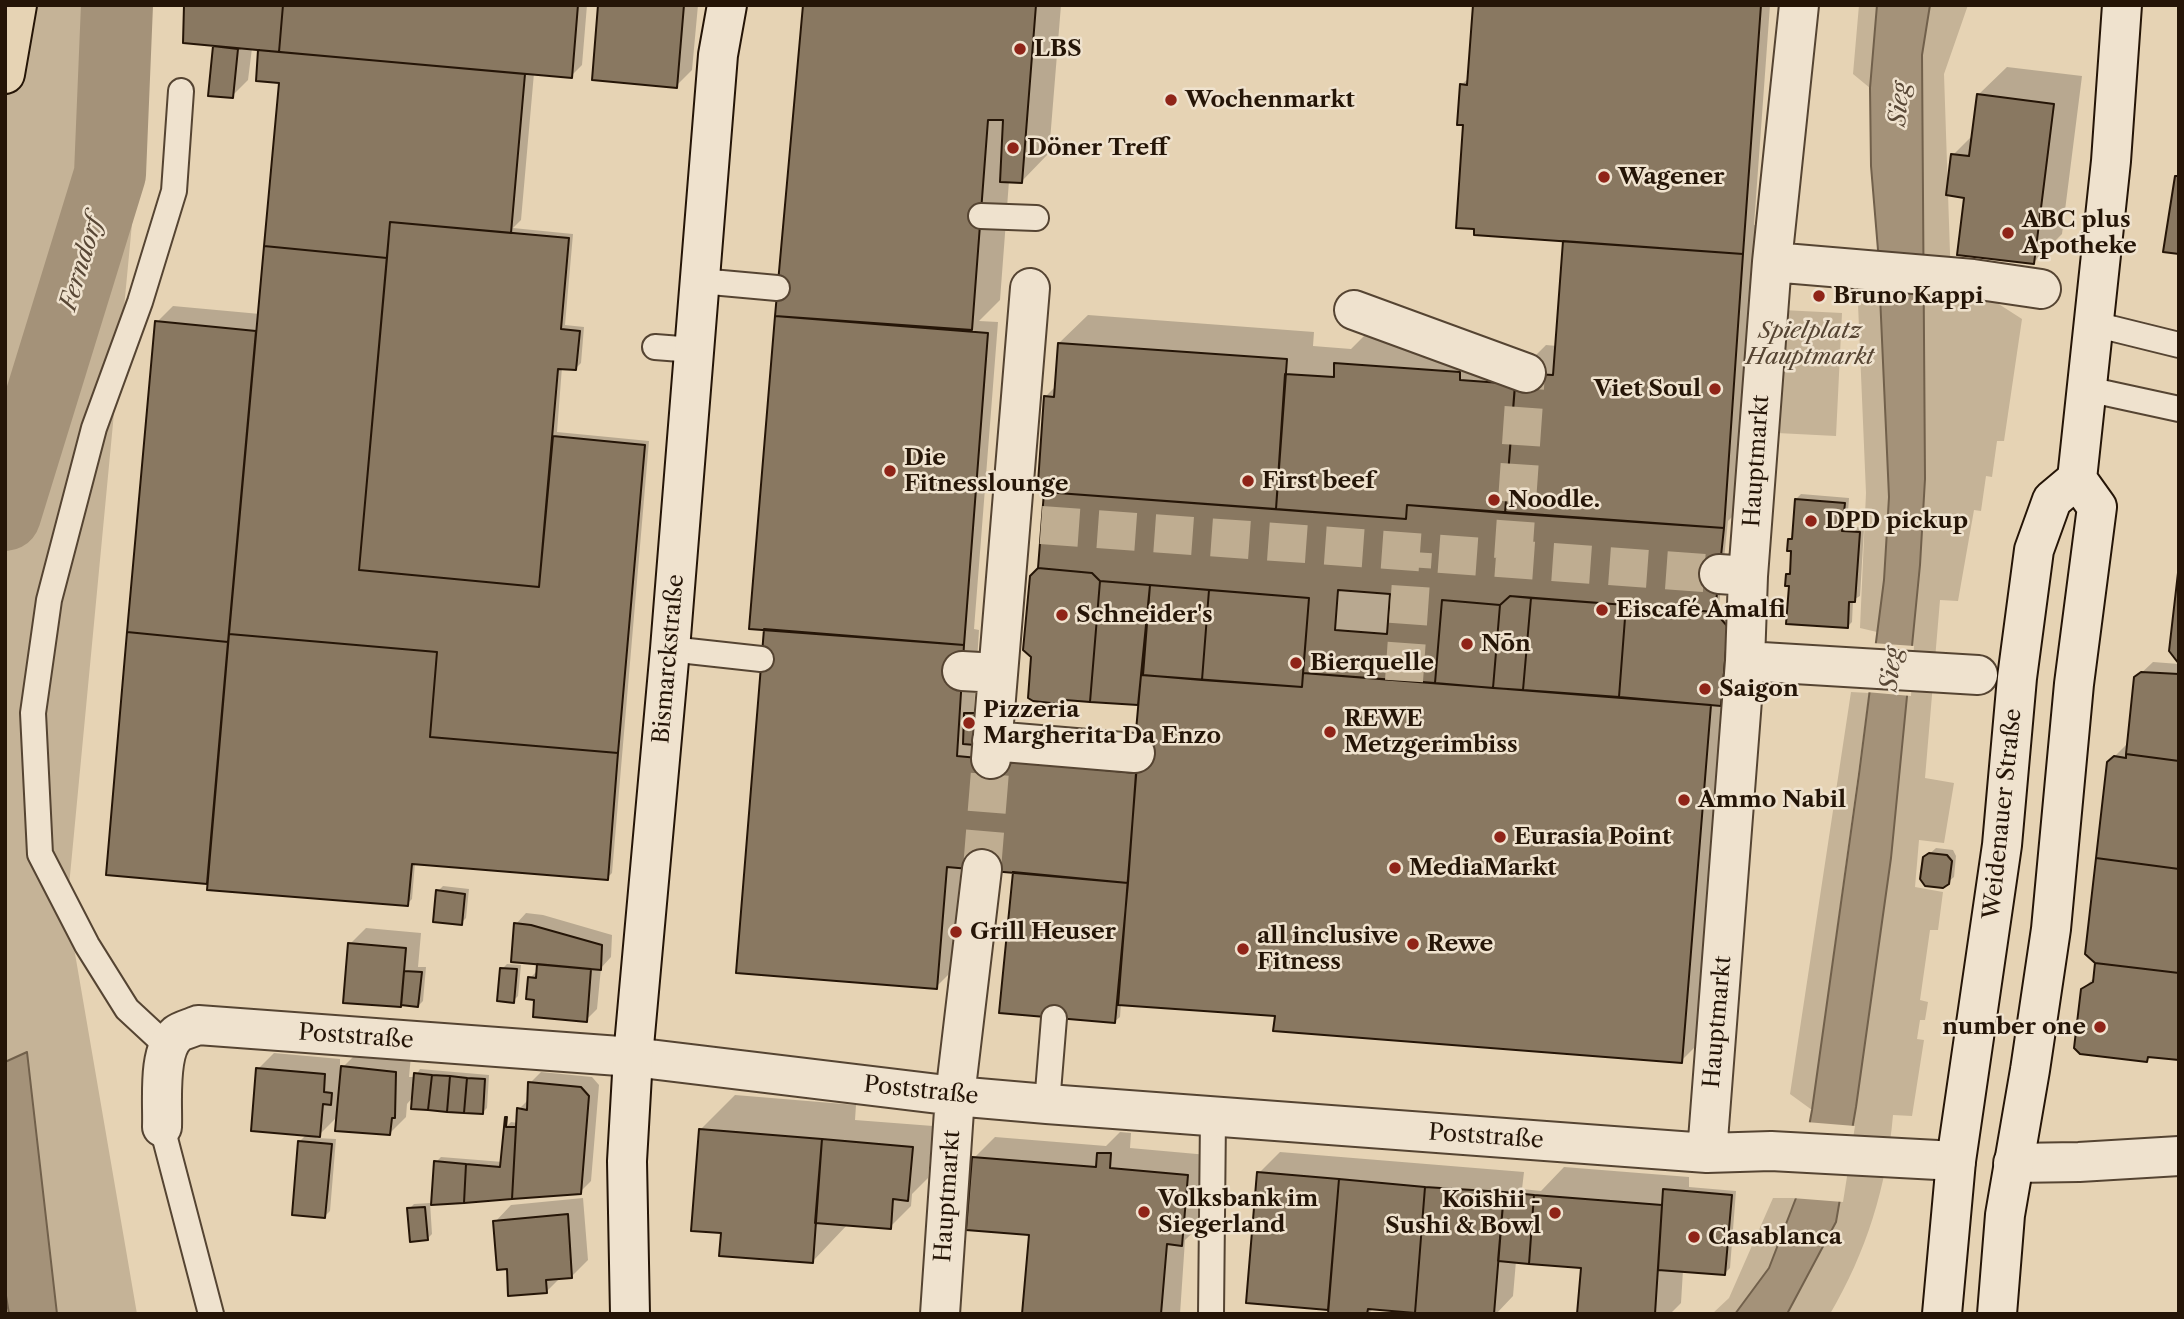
<!DOCTYPE html>
<html>
<head>
<meta charset="utf-8">
<style>
  body { margin:0 }
  #map { position:relative; width:2184px; height:1319px; overflow:hidden; background:#e6d3b4; font-family:"Libre Caslon Text",serif }
  canvas { display:block }
  .frame { position:absolute; inset:0; border:7px solid #251507; pointer-events:none }
</style>
</head>
<body>
<div id="map">
<canvas width="2184" height="1319"></canvas>
<div class="frame"></div>
</div>
<script>
const g = document.querySelector('canvas').getContext('2d');
g.lineJoin = 'round';
function fillPath(path, color) {
  g.fillStyle = color;
  g.fill(path, 'evenodd');
}
function trace(path, color, width, dash) {
  g.strokeStyle = color;
  g.lineWidth = width;
  g.lineCap = dash ? 'butt' : 'round';
  g.setLineDash(dash || []);
  g.stroke(path);
}
function write(font, color, halo, rows, align = 'center') {
  g.font = font + ' "Libre Caslon Text",serif';
  g.lineWidth = 5;
  g.setLineDash([]);
  g.textBaseline = 'middle';
  g.strokeStyle = halo;
  g.fillStyle = color;
  for (const [text, x, y, turn = 0] of rows) {
    g.save();
    g.translate(x, y);
    g.rotate((+turn || 0) * Math.PI / 180);
    g.textAlign = isNaN(turn) ? turn : align;
    if (halo) g.strokeText(text, 0, 0);
    g.fillText(text, 0, 0);
    g.restore();
  }
}
fillPath(new Path2D(`
  M5 5H145L141 129 67 907 137 1314H5Z
  M1859 5H1877L1870 88 1853 74Z
  M1930 5H1968L1944 74 1951 283 1969 285 2022 319 2004 441H1997L1992 477 1986 476 1981 511 1974 510 1958 601 1940 600 1925 778 1954 783 1944 843 1919 840 1915 887 1943 892 1938 930H1930L1920 1000 1928 1002 1925 1020H1920L1917 1039 1924 1040 1912 1116 1893 1115C1887 1186 1866 1253 1830 1314H1787L1836 1221 1856 1107 1891 858 1920 565 1925 479 1922 55Z
  M1857 280 1880 282 1889 497 1884 580 1877 632 1860 628 1866 493Z
  M1782 310 1842 313 1836 436 1777 433Z
  M1851 692 1869 693 1812 1110 1790 1094Z
  M1773 1198H1796L1769 1268 1735 1314H1712L1729 1298Z`), '#c5b397');
const water = new Path2D(`
  M1877 5H1930L1922 55 1925 479 1920 565 1891 858 1856 1107 1836 1222 1787 1314H1735L1769 1268 1796 1198 1812 1110 1859 774 1884 580 1889 497 1878 250 1871 166 1870 88Z
  M27 1052 57 1314H9L5 1290V1062Z`);
fillPath(water, '#a49279');
trace(water, '#71604b', 2);
fillPath(new Path2D(`
  M1872 643 1914 646 1911 696 1866 692Z
  M1806 1122 1855 1126 1843 1202 1792 1198Z`), '#e6d3b4');
fillPath(new Path2D(`
  M186 5H587L582 65 571 76 534 73 521 220 513 228 573 234 565 325 584 327 581 363 576 368 562 367 557 432 649 441 612 873 607 878 415 863 412 899 407 904 210 879 207 882 157 322 173 306 260 314 281 81 260 49 252 48 248 80 232 96 210 94 215 44Z
  M600 5H698L692 70 676 86Z
  M804 5H1061L1049 153 1021 182 1009 181 1000 300 979 321 998 322 974 629 979 630 974 709H981L979 738 1136 756 1140 704 1064 698 1039 568 1046 492V396L1056 386 1059 343 1088 315 1314 332 1313 346 1351 349 1364 336 1488 344 1487 352 1535 356 1546 345 1557 346 1565 239 1465 123 1461 85 1470 77 1475 5H1770L1754 225 1770 226 1751 498 1728 521 1719 606 1732 622 1697 1045 1681 1061 1277 1014 1121 1003 1120 1017 1114 1022 1015 871 961 866 952 971 936 987 766 629 776 317 779 314Z
  M2007 67 2082 76 2062 234 2034 262 1966 197 1953 155 1974 134 1978 95Z
  M1801 494 1849 498 1847 526 1864 528 1860 596 1853 600 1852 622 1847 627 1791 585 1787 574 1792 570 1793 549 1790 540 1794 536 1796 499Z
  M2153 662 2179 664V1059L2151 1055 2147 1060 2082 989 2095 977 2108 763 2129 742 2136 678Z
  M1936 848 1953 850 1956 856 1954 877 1948 882 1925 858Z
  M443 886 469 889 466 918 461 923 438 891Z
  M526 913 543 915 612 935 611 957 601 968 597 1009 586 1020 536 998 530 978 539 969V962L516 924Z
  M366 928 421 933 418 967H426L423 1001 418 1006 350 944Z
  M507 964 521 965 518 996 513 1001 502 969Z
  M359 1051 411 1056 409 1077H415L420 1069 489 1075 487 1108 482 1113 413 1097 407 1104 406 1117 390 1133 338 1116 316 1138 336 1139 330 1211 325 1216 299 1142 307 1134 258 1069 274 1053 340 1059V1070Z
  M541 1072 592 1077 599 1085 591 1181 580 1192 436 1162 441 1157 503 1162 506 1127 511 1122 518 1123 519 1109 529 1099 530 1083Z
  M735 1095 856 1105 855 1120 933 1126 928 1178 912 1194 911 1206 890 1227 848 1224 813 1261 723 1231 700 1130Z
  M1120 1132 1131 1133 1130 1148 1208 1155 1203 1223 1185 1240 1180 1314H1024L1031 1233 974 1158 995 1137 1106 1146Z
  M1280 1152 1524 1172 1522 1189 1541 1191 1564 1167 1689 1177V1187L1736 1191 1730 1268 1725 1273 1683 1270 1681 1303 1670 1314H1579L1583 1266 1516 1261 1513 1296 1496 1314H1454L1375 1307 1368 1314H1341L1330 1308 1248 1302 1259 1173Z
  M583 1198 588 1260 572 1276 561 1277 547 1291 495 1222 511 1205Z
  M430 1203 432 1234 427 1239 409 1209 414 1204Z`), '#0003');
trace(new Path2D(`
  M5 515 110 174 117 5`), '#a49279', 72);
const building = new Path2D(`
  M184 5H283L279 52 183 43Z
  M283 5H578L572 78 279 52Z
  M598 5H684L677 88 592 80Z
  M803 5H1036L1022 183 1000 182 1003 120H988L972 330 775 316Z
  M1473 5H1761L1743 254 1474 235V229L1456 228 1463 125H1457L1460 84 1467 85Z
  M213 46 238 49 233 98 208 96Z
  M258 50 525 74 511 233 390 222 387 258 264 246 279 83 256 81Z
  M1977 94 2054 104 2034 264 1957 255 1964 198 1946 195 1951 154 1969 156Z
  M2175 176H2179V254L2163 252Z
  M390 222 569 238 561 329 580 331 576 370 558 369 539 587 359 570Z
  M1563 241 1743 254 1724 528 1505 513 1516 373 1553 375Z
  M264 246 387 258 359 570 539 587 553 436 645 445 618 753 430 737 437 652 229 634Z
  M775 316 988 333 964 645 749 629Z
  M155 321 256 331 228 642 127 632Z
  M1058 343 1287 359 1276 509 1044 492 1038 483 1044 396 1054 397Z
  M1334 363 1460 372V380L1515 384 1505 513 1407 505 1406 519 1276 509 1285 374 1334 377Z
  M1044 492 1406 519 1407 505 1724 528 1715 612 1510 596 1500 605 1442 600 1435 683 1303 673 1309 598 1100 581 1092 573 1038 568Z
  M1795 499 1845 503 1842 531 1860 532 1855 602H1849L1848 628 1786 624 1789 586H1785L1786 574H1790L1791 551H1787L1788 539H1792Z
  M2179 564V664L2169 651Z
  M1038 568 1092 573 1100 581 1090 702 1065 700 1060 704 1033 701 1028 698 1031 657 1023 650 1030 576Z
  M1100 581 1150 585 1138 705 1090 702Z
  M1150 585 1209 590 1202 680 1143 675Z
  M1209 590 1309 598 1302 687 1202 680Z
  M1338 590 1390 594 1387 634 1335 630Z
  M1510 596 1531 598 1523 690 1493 688 1500 605Z
  M1531 598 1626 605 1619 697 1523 690Z
  M1442 600 1500 605 1493 688 1435 683Z
  M1626 605 1715 612 1728 627 1721 706 1619 697Z
  M764 629 964 645 957 756 1136 773 1128 883 947 867 937 989 736 973Z
  M127 632 228 642 207 884 106 875Z
  M229 634 437 652 430 737 618 753 608 880 412 864 408 906 207 890Z
  M2141 672 2179 674V761L2126 754 2134 677Z
  M1303 673 1711 705 1682 1063 1273 1031 1275 1016 1118 1005 1137 764H1133L1141 675 1302 687Z
  M964 713H976L975 745 963 744Z
  M2126 754 2179 761V869L2096 858 2107 762 2114 756 2126 758Z
  M1929 853 1947 855 1952 861 1949 884 1943 888 1925 886 1920 879 1923 857Z
  M2096 858 2179 869V973L2095 963 2085 954Z
  M1013 872 1128 883 1115 1023 999 1013Z
  M436 890 465 894 462 925 433 922Z
  M514 923 531 925 602 945 601 970 511 962Z
  M348 943 406 948 401 1007 343 1003Z
  M2095 963 2179 973V1060L2148 1057 2147 1062 2080 1054 2074 1048 2081 989 2093 982Z
  M537 964 591 969 587 1022 533 1017 534 1000 526 999 528 977 536 978Z
  M500 968 517 969 514 1003 497 1001Z
  M404 971 422 972 418 1007 401 1005Z
  M341 1066 396 1072 395 1118H392L390 1135 335 1131Z
  M256 1068 325 1074 324 1092 332 1093 331 1105 323 1104 320 1137 251 1131Z
  M414 1073 432 1075 428 1110 411 1109Z
  M432 1075 450 1076 447 1112 428 1110Z
  M450 1076 467 1078 464 1113 447 1112Z
  M467 1078 485 1079 483 1114 464 1113Z
  M528 1082 581 1087 589 1096 581 1194 512 1199 517 1108 527 1110Z
  M505 1117H507L506 1127H516L512 1199 464 1203 466 1164 500 1167Z
  M699 1129 822 1139 813 1263 719 1256 721 1233 691 1231Z
  M822 1139 913 1147 908 1201 893 1199 891 1229 815 1223Z
  M298 1141 332 1144 325 1218 292 1215Z
  M1097 1153H1111L1110 1168 1188 1175 1182 1246 1167 1244 1161 1314H1022L1029 1235 966 1230 972 1157 1096 1167Z
  M434 1161 466 1164 464 1203 431 1205Z
  M1257 1172 1339 1179 1328 1310 1246 1303Z
  M1339 1179 1425 1187 1415 1313 1368 1309 1367 1314H1328Z
  M1425 1187 1504 1192 1494 1314 1415 1313Z
  M1663 1189 1732 1195 1725 1275 1658 1270Z
  M1504 1192 1534 1195 1529 1264 1498 1261Z
  M1534 1195 1662 1205 1655 1314H1577L1581 1268 1529 1264Z
  M425 1207 428 1240 410 1242 407 1208Z
  M568 1214 572 1278 546 1280 547 1293 508 1296 507 1269 497 1270 493 1221Z`);
fillPath(building, '#897861');
trace(building, '#251507', 2);
trace(new Path2D(`
  M1041 525 1719 574
  M1513 559 1526 373
  M1404 681 1413 552
  M982 869 991 759`), '#bfad91', 38, [38, 19]);
const lane = new Path2D(`
  M981 216 1036 218
  M700 281 777 288
  M2094 324 2179 345
  M655 347 694 350
  M2087 389 2179 409
  M670 649 761 659
  M168 1047 127 1009 87 945 40 854 33 713 49 600 94 428 140 302 174 191 181 91
  M1047 1104 1054 1018
  M162 1127 211 1314
  M1211 1314 1213 1117`);
const street = new Path2D(`
  M1772 262 1973 279 2041 289
  M1354 310 1526 373
  M1719 574 1748 576 1745 661 1978 675
  M1748 576 1772 262 1799 5
  M962 671 998 673
  M992 741 1135 753
  M991 759 1030 288
  M162 1127C163 1102 157 1051 177 1034 182 1030 192 1028 198 1025L633 1057 955 1096 1047 1104 1707 1153 1771 1151 1956 1161
  M1707 1153 1745 661
  M2013 1163 2079 1162 2179 1156
  M940 1314 955 1096 982 869`);
const secondary = new Path2D(`
  M630 1314 627 1161 633 1057 670 649 718 55 727 5
  M1942 1314 1956 1161 2002 845 2017 678 2034 550 2052 500 2077 479
  M1997 1314 2005 1215 2030 1070 2051 929 2074 684 2097 507 2077 479 2111 161 2122 5`);
const highway = new Path2D(`
  M5 74 17 5`);
trace(lane, '#554432', 28);
trace(street, '#554432', 42);
trace(secondary, '#251507', 42);
trace(highway, '#251507', 42);
trace(lane, '#efe2ce', 24);
trace(street, '#efe2ce', 38);
trace(secondary, '#efe2ce', 38);
trace(highway, '#e6d3b4', 38);
for (const [x, y, r, color] of [
  [1020,49,7,"#8f2418"],
  [1171,100,7,"#8f2418"],
  [1013,148,7,"#8f2418"],
  [1604,177,7,"#8f2418"],
  [2008,233,7,"#8f2418"],
  [1819,296,7,"#8f2418"],
  [1715,389,7,"#8f2418"],
  [890,471,7,"#8f2418"],
  [1248,481,7,"#8f2418"],
  [1494,500,7,"#8f2418"],
  [1811,521,7,"#8f2418"],
  [1602,610,7,"#8f2418"],
  [1062,615,7,"#8f2418"],
  [1467,644,7,"#8f2418"],
  [1296,663,7,"#8f2418"],
  [1705,689,7,"#8f2418"],
  [969,723,7,"#8f2418"],
  [1330,732,7,"#8f2418"],
  [1684,800,7,"#8f2418"],
  [1500,837,7,"#8f2418"],
  [1395,868,7,"#8f2418"],
  [956,932,7,"#8f2418"],
  [1413,944,7,"#8f2418"],
  [1243,949,7,"#8f2418"],
  [2100,1027,7,"#8f2418"],
  [1144,1212,7,"#8f2418"],
  [1555,1213,7,"#8f2418"],
  [1694,1237,7,"#8f2418"]
]) {
  const dot = new Path2D();
  dot.arc(x, y, r, 0, 2 * Math.PI);
  g.fillStyle = color;
  g.fill(dot);
  trace(dot, '#efe2ce', 2.5);
}
write('bold 23px', '#251507', '#efe2ce', [
  ["LBS",1034,49],
  ["Wochenmarkt",1185,100],
  ["Döner Treff",1027,148],
  ["Wagener",1618,177],
  ["ABC plus",2022,220],
  ["Apotheke",2022,246],
  ["Bruno Kappi",1833,296],
  ["Viet Soul",1701,389,"right"],
  ["Die",904,458],
  ["Fitnesslounge",904,484],
  ["First beef",1262,481],
  ["Noodle.",1508,500],
  ["DPD pickup",1825,521],
  ["Eiscafé Amalfi",1616,610],
  ["Schneider's",1076,615],
  ["Nōn",1481,644],
  ["Bierquelle",1310,663],
  ["Saigon",1719,689],
  ["Pizzeria",983,710],
  ["Margherita Da Enzo",983,736],
  ["REWE",1344,719],
  ["Metzgerimbiss",1344,745],
  ["Ammo Nabil",1698,800],
  ["Eurasia Point",1514,837],
  ["MediaMarkt",1409,868],
  ["Grill Heuser",970,932],
  ["all inclusive",1257,936],
  ["Fitness",1257,962],
  ["Rewe",1427,944],
  ["number one",2086,1027,"right"],
  ["Volksbank im",1158,1199],
  ["Siegerland",1158,1225],
  ["Koishii -",1541,1200,"right"],
  ["Sushi & Bowl",1541,1226,"right"],
  ["Casablanca",1708,1237]
], 'left');
write('italic 23px', '#554432', '#efe2ce', [
  ["Spielplatz",1810,331],
  ["Hauptmarkt",1810,357]
]);
write('23px', '#251507', '#efe2ce', [
  ["Hauptmarkt",1757,461,-86],
  ["Bismarckstraße",669,659,-85],
  ["Weidenauer Straße",2003,814,-84],
  ["Hauptmarkt",1718,1022,-85],
  ["Poststraße",356,1037,4],
  ["Poststraße",921,1091,6],
  ["Poststraße",1486,1137,4],
  ["Hauptmarkt",948,1196,-86]
]);
write('italic 24px', '#584735', '#efe2ce', [
  ["Sieg",1900,104,-85],
  ["Ferndorf",82,264,-73],
  ["Sieg",1892,669,-84]
]);
</script>
</body>
</html>
